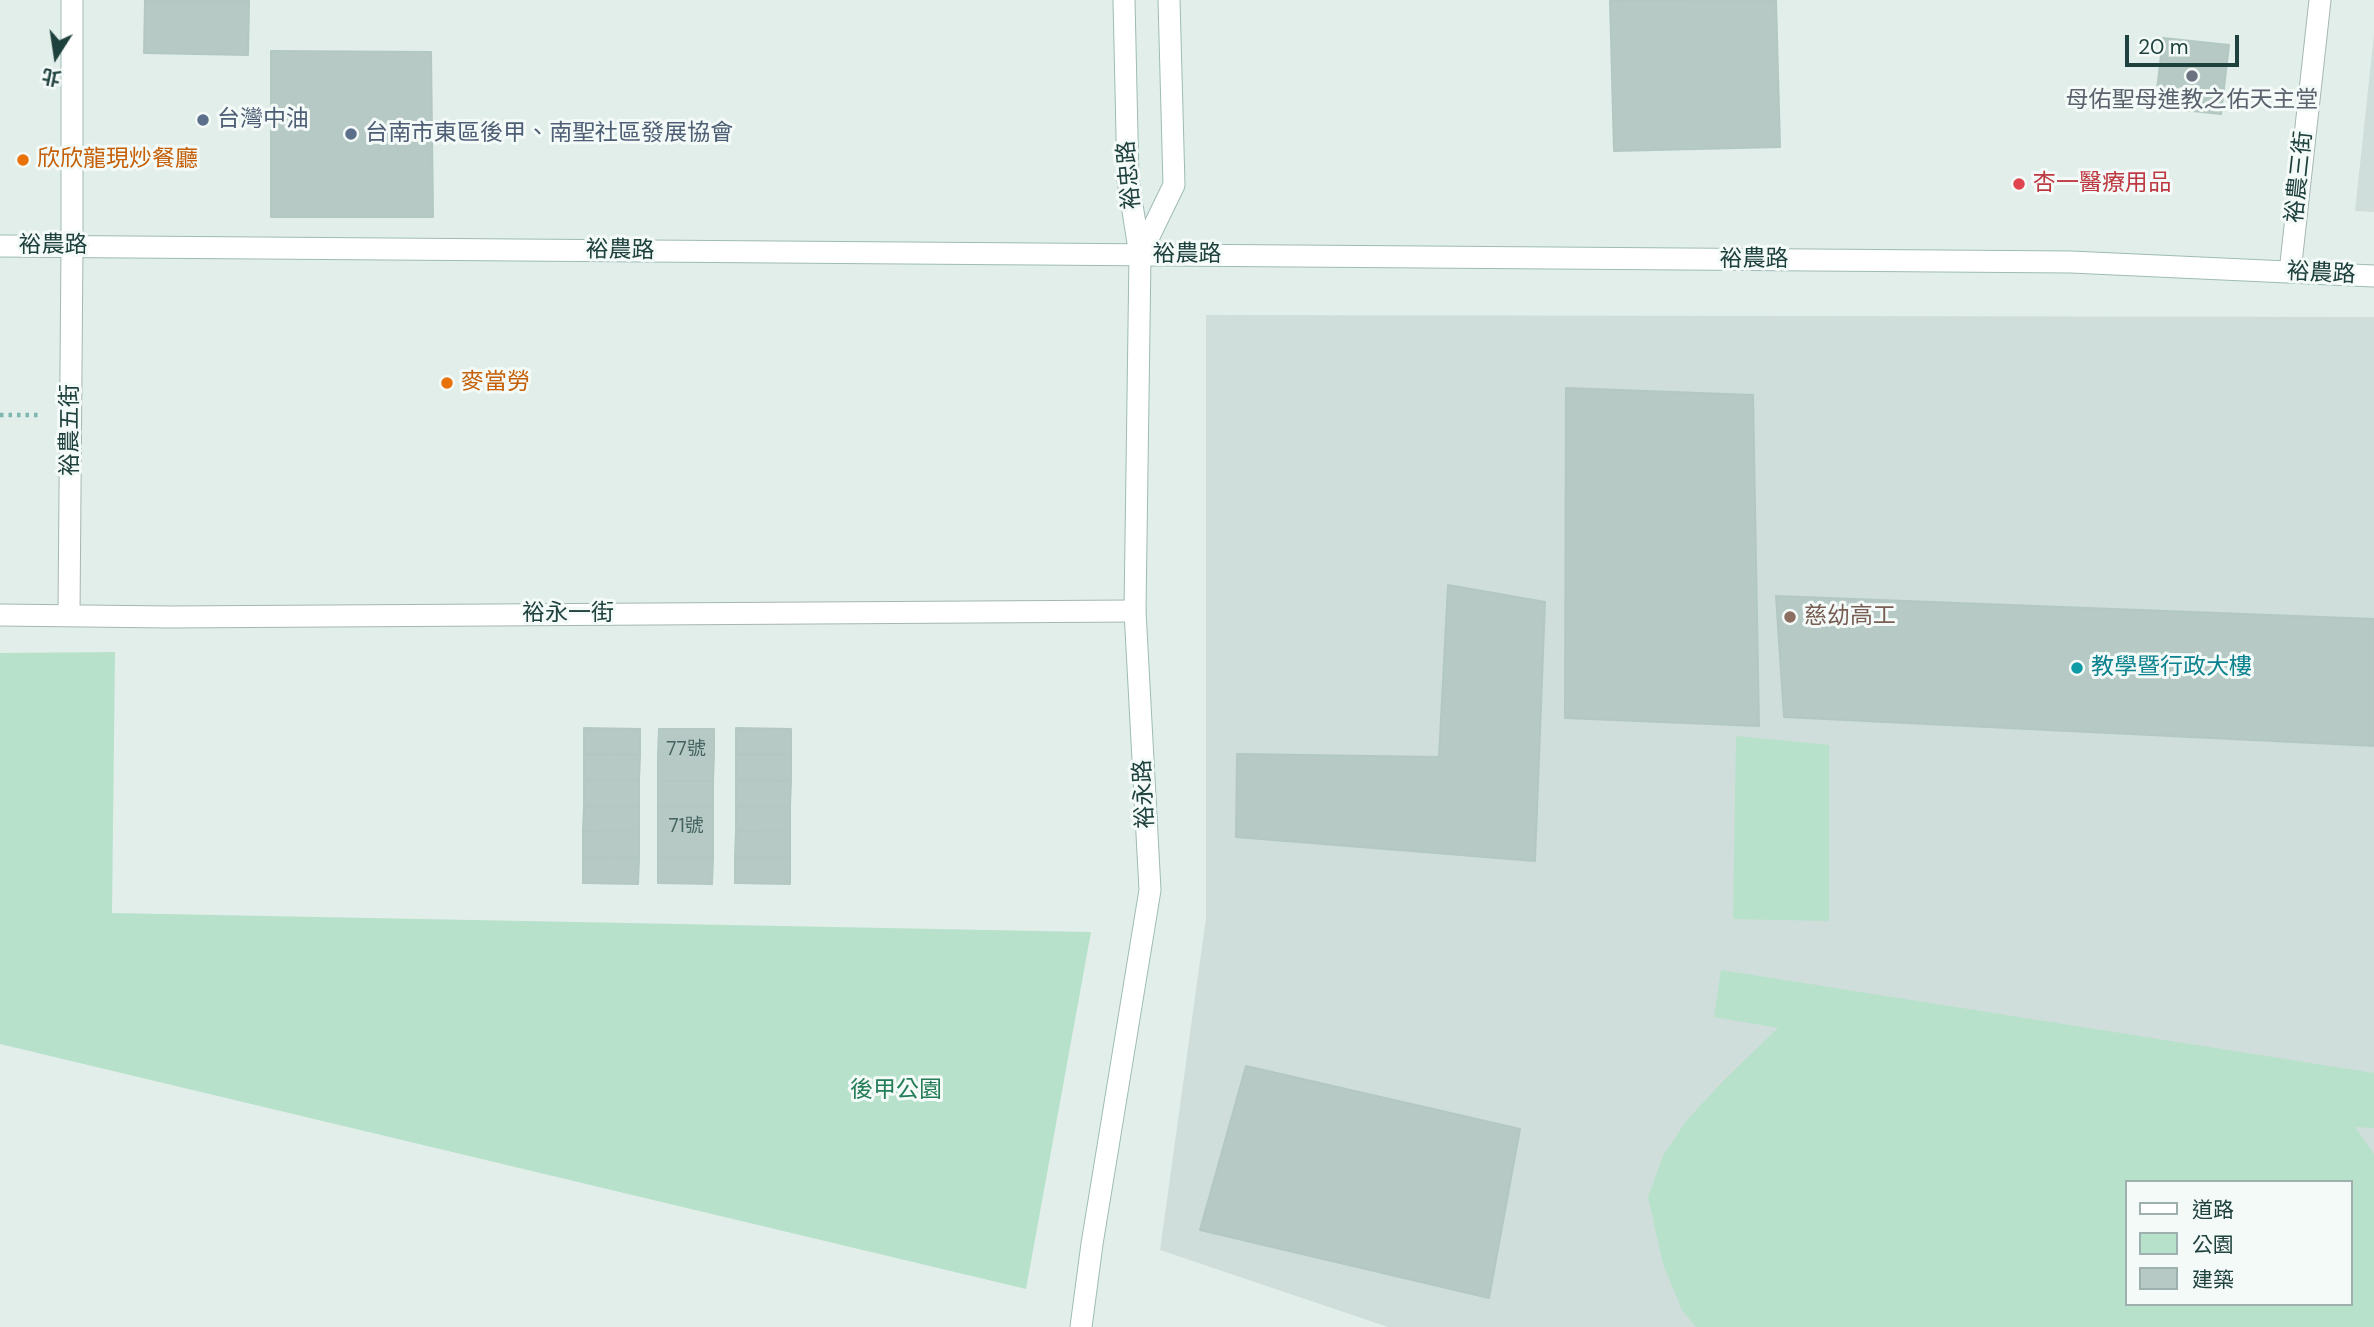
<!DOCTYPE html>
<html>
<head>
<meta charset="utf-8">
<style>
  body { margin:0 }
  #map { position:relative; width:2374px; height:1327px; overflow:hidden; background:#e2eeea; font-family:"DM Sans","Noto Sans TC",sans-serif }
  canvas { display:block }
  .legend { position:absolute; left:2125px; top:1180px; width:228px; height:126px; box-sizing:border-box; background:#f3faf7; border:2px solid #9eb0ad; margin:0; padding:9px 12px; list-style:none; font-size:21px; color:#1f413e }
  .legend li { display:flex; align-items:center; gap:14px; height:35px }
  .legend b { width:35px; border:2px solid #9eb0ad }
  .north { position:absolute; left:21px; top:21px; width:70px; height:70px; -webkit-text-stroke:5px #f3faf7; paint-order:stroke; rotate:192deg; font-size:19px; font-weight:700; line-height:28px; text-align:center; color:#1f413e }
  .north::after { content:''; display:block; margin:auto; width:24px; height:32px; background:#1f413e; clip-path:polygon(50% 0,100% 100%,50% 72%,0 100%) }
  .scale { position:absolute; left:2125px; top:35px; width:114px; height:32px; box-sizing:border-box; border:4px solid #1f413e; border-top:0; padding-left:9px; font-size:21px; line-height:24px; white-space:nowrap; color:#1f413e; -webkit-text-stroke:5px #f3faf7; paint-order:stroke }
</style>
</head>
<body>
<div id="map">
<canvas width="2374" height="1327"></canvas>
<ul class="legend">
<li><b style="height:9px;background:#fff"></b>道路</li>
<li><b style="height:19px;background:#b8e1cb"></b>公園</li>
<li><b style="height:19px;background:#b6c9c4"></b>建築</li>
</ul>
<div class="north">北</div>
<div class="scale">20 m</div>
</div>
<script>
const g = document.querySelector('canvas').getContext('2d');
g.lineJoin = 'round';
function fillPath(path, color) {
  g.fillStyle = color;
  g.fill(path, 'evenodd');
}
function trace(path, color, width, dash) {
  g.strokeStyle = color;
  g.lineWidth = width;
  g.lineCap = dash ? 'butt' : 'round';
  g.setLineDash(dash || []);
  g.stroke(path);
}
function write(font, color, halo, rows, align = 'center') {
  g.font = font + ' "DM Sans","Noto Sans TC",sans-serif';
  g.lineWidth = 6;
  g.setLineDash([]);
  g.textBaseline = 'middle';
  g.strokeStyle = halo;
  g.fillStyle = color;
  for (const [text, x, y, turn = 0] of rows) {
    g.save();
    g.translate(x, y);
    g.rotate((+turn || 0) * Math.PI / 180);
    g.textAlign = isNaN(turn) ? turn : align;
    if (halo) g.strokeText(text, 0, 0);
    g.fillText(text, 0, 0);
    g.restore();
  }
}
fillPath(new Path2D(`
  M2374 34V212L2355 211Z
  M1206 315 2374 317V1327H1388L1160 1250 1206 918ZM2127 1182H2351V1304H2127Z`), '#cfdeda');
fillPath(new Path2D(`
  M115 652 112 913 1091 932 1026 1289 0 1044V653Z
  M1736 736 1829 745V921L1733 919Z
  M1721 970 2374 1073V1128L2355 1127 2374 1154V1327H1696L1682 1310 1663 1264 1648 1197 1663 1156 1687 1120 1724 1080 1778 1028 1714 1017ZM2127 1182H2351V1304H2127Z`), '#b8e1cb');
const building = new Path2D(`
  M145 0H249V2L145 1Z
  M1776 0 1780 147 1614 151 1610 1Z
  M145 1 249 2 248 55 144 53Z
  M2163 38 2229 45 2221 114 2155 107Z
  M271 51 431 52 433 217H271Z
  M1566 388 1753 395 1759 726 1565 718Z
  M1448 585 1545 602 1535 861 1236 837 1237 754 1439 757Z
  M1776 596 2374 619V746L1784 717Z
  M584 728 640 729V755L584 754Z
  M736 728 791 729V755L736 754Z
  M659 729H714V755H658Z
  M584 754 640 755 639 780H584Z
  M736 754 791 755V781L736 780Z
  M658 755H714L713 781H658Z
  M584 780H639V806H584Z
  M736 780 791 781 790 806H736Z
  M658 781H713V807L658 806Z
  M584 806H639V832L583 831Z
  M658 806 713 807V832H658Z
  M736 806H790V832L736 831Z
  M583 831 639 832V858L583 857Z
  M736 831 790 832V858L735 857Z
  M658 832H713V858L658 857Z
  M583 857 639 858 638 884 583 883Z
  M658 857 713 858 712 884 658 883Z
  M735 857 790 858V884L735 883Z
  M1246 1066 1520 1129 1489 1298 1200 1230Z`);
fillPath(building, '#b6c9c4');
trace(building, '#b3c8c3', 2);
const street = new Path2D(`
  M2290 272 2320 0
  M69 614 72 246
  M0 615 170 617 1135 611`);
const secondary = new Path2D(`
  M72 0V246
  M0 246 2071 262 2374 276
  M1140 255 1174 185 1169 0
  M1081 1327 1092 1244 1150 890 1135 611 1140 255 1128 180 1124 0`);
trace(street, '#a4b7b3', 23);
trace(secondary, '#9ebbb6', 23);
trace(new Path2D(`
  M0 415H42`), '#7eb5ae', 4.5, [3.5, 5]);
trace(street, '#fff', 21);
trace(secondary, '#fff', 21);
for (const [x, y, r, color] of [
  [2192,76,7,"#6b7280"],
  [203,120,7,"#5c6f8a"],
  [351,134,7,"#5c6f8a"],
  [23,160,7,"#e8710a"],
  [2019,184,7,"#e0444e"],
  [447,383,7,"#e8710a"],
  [1790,617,7,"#8d6e63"],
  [2077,668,7,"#0f9aa8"]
]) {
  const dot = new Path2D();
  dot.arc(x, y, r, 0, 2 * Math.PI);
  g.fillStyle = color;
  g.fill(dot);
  trace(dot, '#f3faf7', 2.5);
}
write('19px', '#456360', null, [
  ["77號",686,750],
  ["71號",686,827]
]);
write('23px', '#5b616d', '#f3faf7', [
  ["母佑聖母進教之佑天主堂",2192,101]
]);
write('23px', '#4e5e75', '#f3faf7', [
  ["台灣中油",217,120],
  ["台南市東區後甲、南聖社區發展協會",365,134]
], 'left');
write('23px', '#c56008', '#f3faf7', [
  ["欣欣龍現炒餐廳",37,160],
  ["麥當勞",461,383]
], 'left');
write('23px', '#1f413e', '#f3faf7', [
  ["裕忠路",1130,175,-95],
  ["裕農三街",2300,177,-84],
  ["裕農路",53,246],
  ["裕農路",620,251,1],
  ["裕農路",1187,255],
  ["裕農路",1754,260],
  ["裕農路",2321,274,3],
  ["裕農五街",71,430,-90],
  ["裕永一街",568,614],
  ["裕永路",1145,794,-93]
]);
write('23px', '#be3a42', '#f3faf7', [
  ["杏一醫療用品",2033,184]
], 'left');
write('23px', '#785e54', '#f3faf7', [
  ["慈幼高工",1804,617]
], 'left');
write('23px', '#0d838f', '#f3faf7', [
  ["教學暨行政大樓",2091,668]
], 'left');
write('23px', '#247d57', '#f3faf7', [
  ["後甲公園",896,1091]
]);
</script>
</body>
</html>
